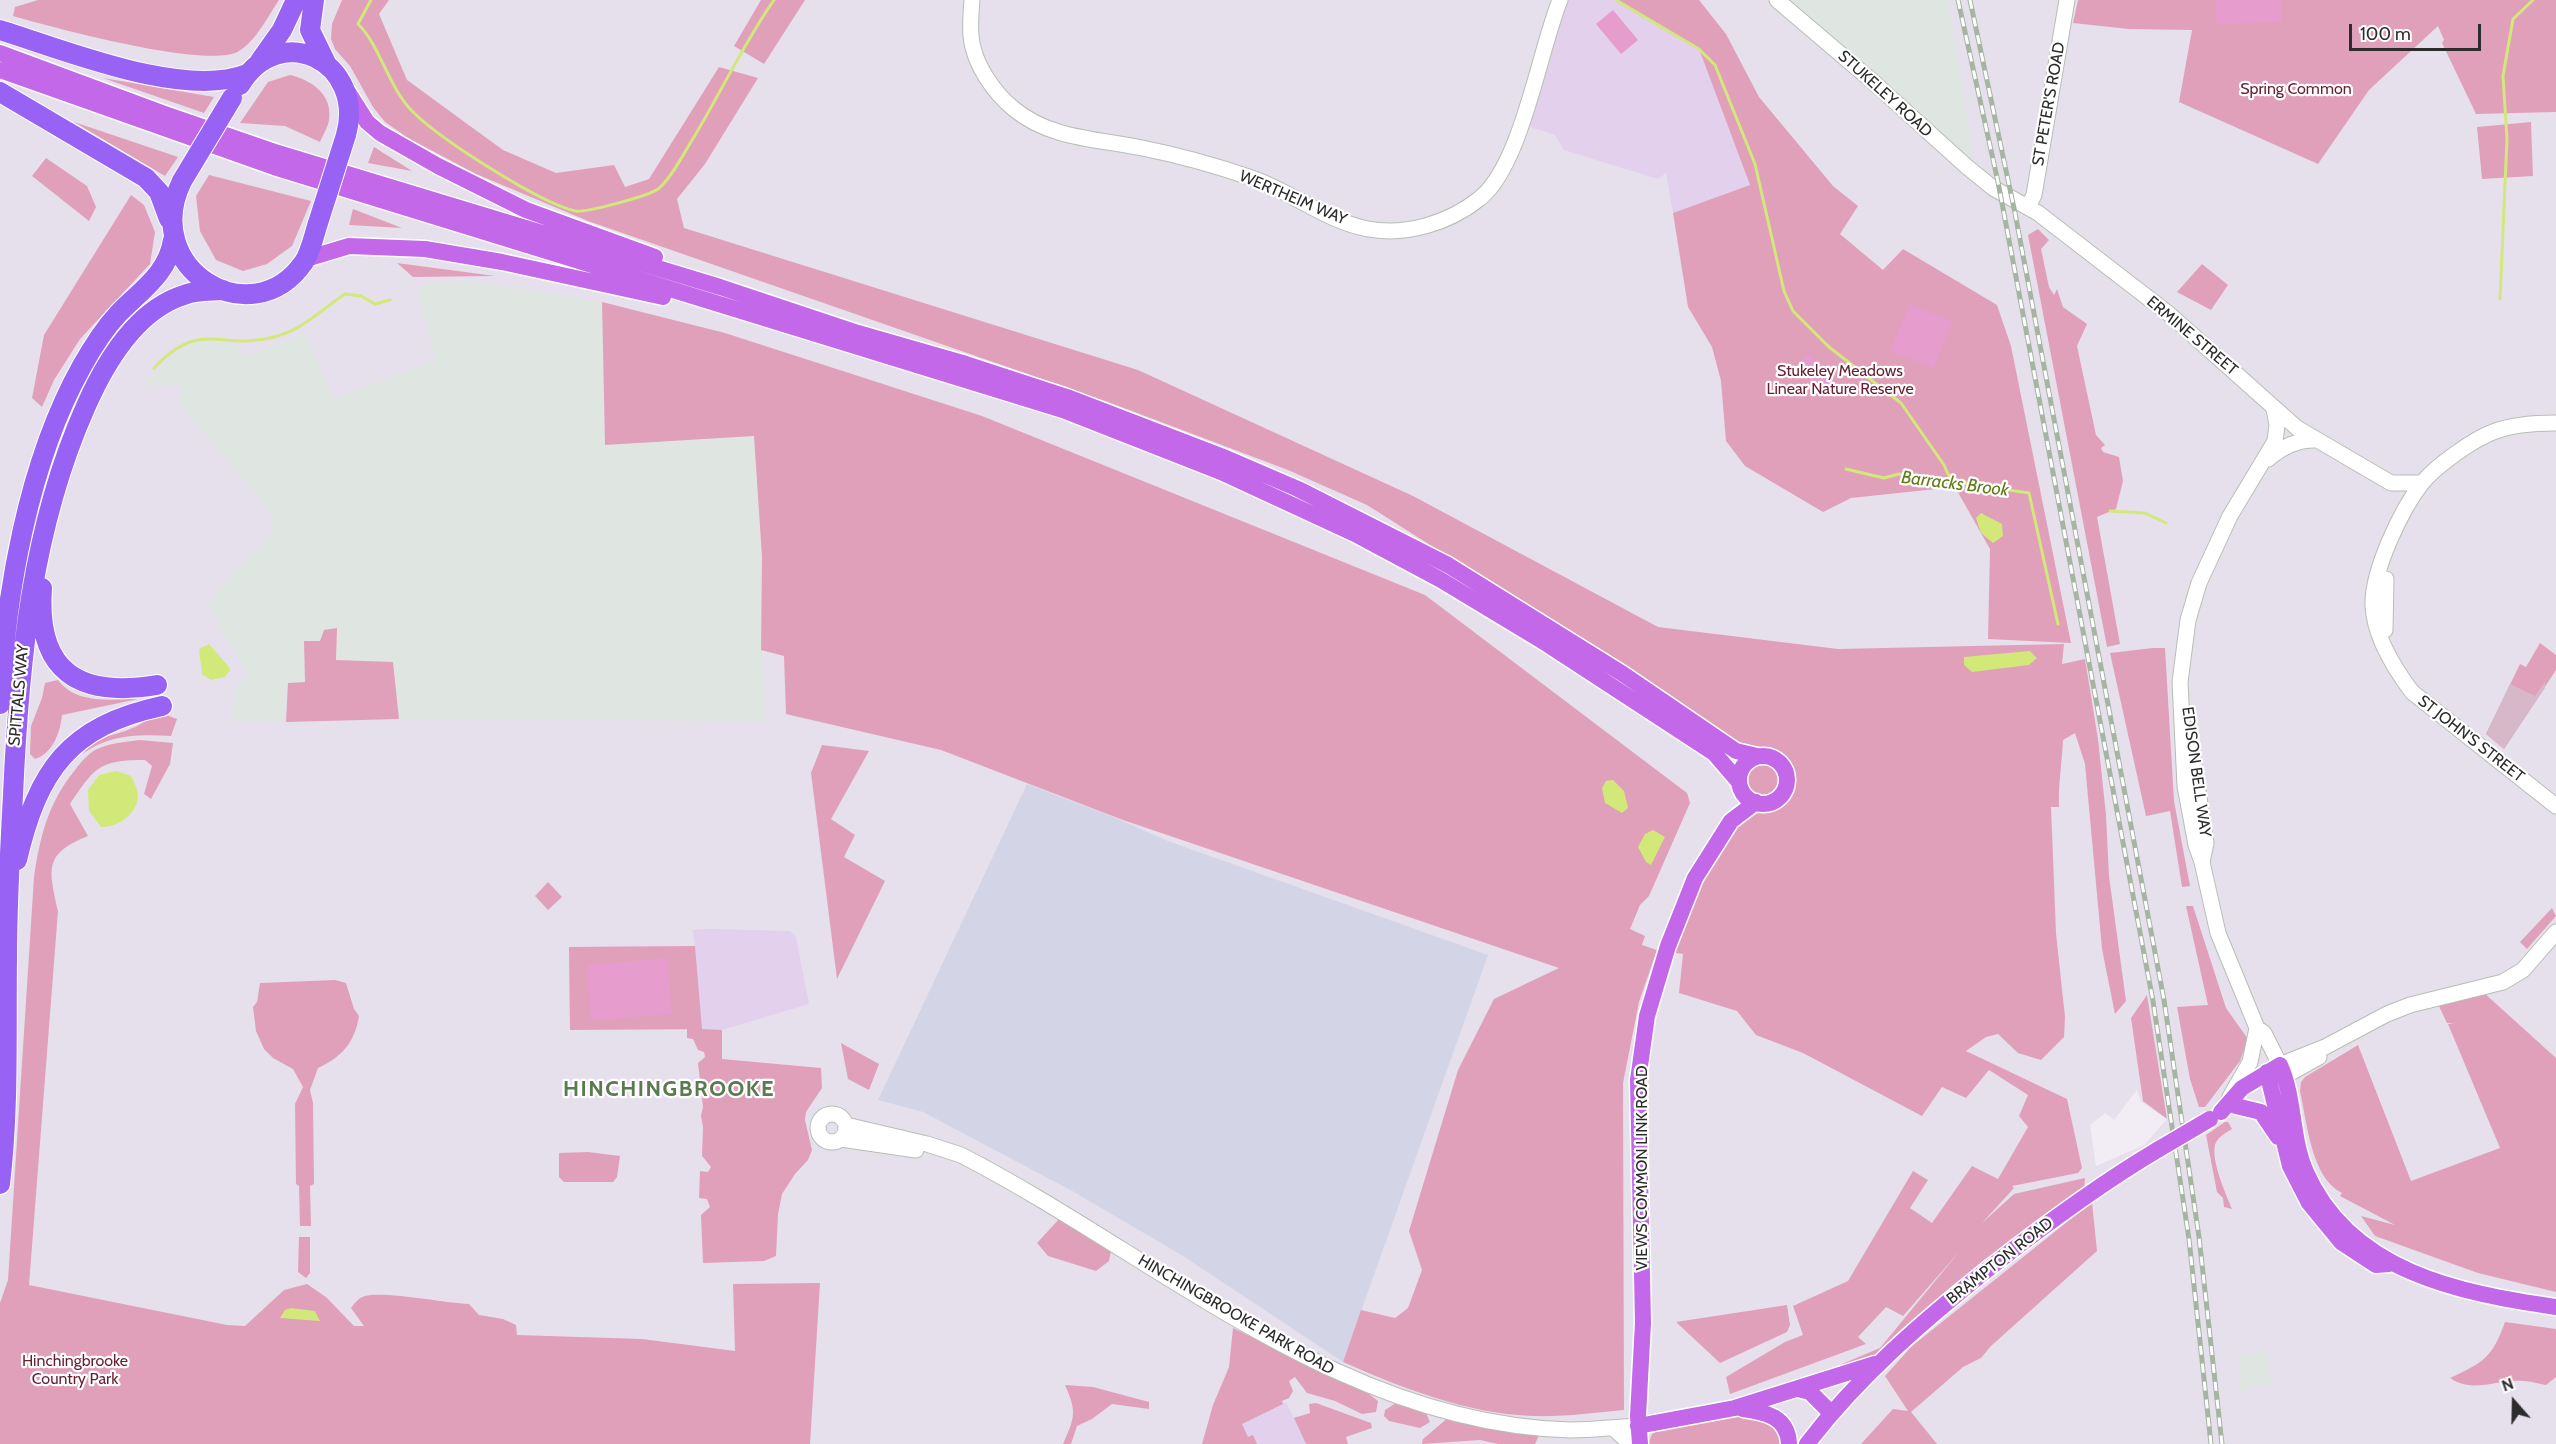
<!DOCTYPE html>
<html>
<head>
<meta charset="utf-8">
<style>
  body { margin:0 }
  #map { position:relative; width:2556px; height:1444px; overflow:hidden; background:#e6e0ed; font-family:Cabin,sans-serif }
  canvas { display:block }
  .north { position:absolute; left:2484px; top:1372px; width:60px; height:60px; -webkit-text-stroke:4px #fff; paint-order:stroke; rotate:340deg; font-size:16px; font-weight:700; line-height:24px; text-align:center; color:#2c2c2c }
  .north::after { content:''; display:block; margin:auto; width:21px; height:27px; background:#2c2c2c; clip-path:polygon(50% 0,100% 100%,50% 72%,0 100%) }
  .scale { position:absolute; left:2349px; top:24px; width:132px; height:27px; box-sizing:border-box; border:3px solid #2c2c2c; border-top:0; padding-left:8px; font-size:18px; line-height:21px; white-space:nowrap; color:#2c2c2c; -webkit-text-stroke:4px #fff; paint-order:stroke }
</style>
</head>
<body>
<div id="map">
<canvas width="2556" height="1444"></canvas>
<div class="north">N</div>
<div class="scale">100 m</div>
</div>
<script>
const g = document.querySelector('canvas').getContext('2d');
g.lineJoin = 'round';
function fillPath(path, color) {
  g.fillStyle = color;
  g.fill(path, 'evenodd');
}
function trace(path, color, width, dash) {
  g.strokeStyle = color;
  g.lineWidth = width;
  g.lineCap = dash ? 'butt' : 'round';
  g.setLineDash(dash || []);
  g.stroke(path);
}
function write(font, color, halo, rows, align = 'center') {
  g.font = font + ' Cabin,sans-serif';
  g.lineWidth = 4.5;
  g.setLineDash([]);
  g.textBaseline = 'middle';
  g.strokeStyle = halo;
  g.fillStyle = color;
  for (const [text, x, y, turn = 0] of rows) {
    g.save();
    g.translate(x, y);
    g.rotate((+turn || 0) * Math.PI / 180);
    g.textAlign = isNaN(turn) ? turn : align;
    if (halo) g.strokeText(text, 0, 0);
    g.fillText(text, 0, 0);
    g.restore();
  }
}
fillPath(new Path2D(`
  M1788 0H1948L1974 162 1843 45Z
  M472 281 602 302 605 445 754 436 762 557 765 721 399 719 393 662 336 660 337 629 305 682 286 693V722H232L233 692 248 675 208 605 232 573 273 534 270 511 179 403 183 387 143 384 174 355 196 342 234 343 245 357 305 333 333 399 436 360 418 298 420 287 431 282Z
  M2268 1351 2271 1384 2248 1387V1392L2241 1393 2238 1354Z`), '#dfe6e1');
fillPath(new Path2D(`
  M1568 0H1617L1699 49 1750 185 1673 213 1666 173 1658 179 1564 150 1555 135 1527 126 1550 32Z
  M707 929 790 931 796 937 809 1004 722 1030H570L569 947 695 946 693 930Z
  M1286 1402 1294 1418 1297 1416 1348 1444H1231L1241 1424Z`), '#e2d0ed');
fillPath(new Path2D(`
  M1027 784 1111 816 1168 841 1488 955 1343 1362 1183 1256 1074 1192 923 1112 878 1100Z`), '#d3d5e7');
fillPath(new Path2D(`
  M38 0H279C268 16 256 41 239 51 209 70 51 27 13 16L15 7Z
  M342 0H389L379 14 407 80 503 150 556 173 614 165 625 187 649 179 719 67 758 78 705 164 677 199 684 228 1138 370 1413 496 1658 627 1838 649 2064 644 2062 664 2085 659 2098 739 2106 815 2109 876 2126 1001 2115 1014 2102 949 2085 764 2075 733 2063 740C2062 763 2058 784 2059 807H2051L2056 933 2065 1017 2064 1037 2041 1060 2018 1053 1998 1034 1986 1037 1966 1051 2067 1099 2082 1168 2078 1173 2012 1186 2014 1188 1982 1223 2014 1194 2085 1178 2084 1190 1983 1261 1877 1357 1844 1369 1842 1364 1880 1348 1959 1252 1903 1316 1886 1307 1858 1337 1866 1344 1730 1394 1726 1377 1785 1342 1803 1335 1793 1306 1848 1281 1913 1171 1928 1180 1910 1208 1932 1223 1972 1166 1998 1179 2028 1127 2019 1116 2028 1095 1989 1070 1966 1098 1942 1087 1922 1116 1803 1053 1756 1035 1737 1011 1679 993 1683 954 1670 952 1701 879 1738 823 1750 815 1781 804 1789 795 1794 780 1790 766 1782 754 1770 749 1740 748 1684 706 1367 505 1288 470 1108 402 588 221 476 174 408 138 385 122 373 107 350 66 335 49 331 39 332 24Z
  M761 0H805L764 64 734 46Z
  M1617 0H1699L1726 34 1759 97 1833 186 1858 206 1840 234 1883 270 1903 249 1997 305 2011 346 2071 643 1988 639 1990 549 1955 487 1851 498 1823 512 1745 466 1726 441 1721 381 1712 347 1688 307 1673 213 1750 185 1699 49Z
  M2078 0H2556V112L2476 114 2442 43 2444 40 2438 26 2369 90 2318 164 2179 102 2192 30 2129 29 2073 23Z
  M290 75C311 80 333 94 329 120 328 127 323 135 320 142L285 126 240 123 268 82Z
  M103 78 214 97 204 113Z
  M74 122 178 157 165 176Z
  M2531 122 2533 176 2482 179 2477 127Z
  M374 147 412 171 368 163Z
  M46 158 87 186 96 207 89 221 32 176Z
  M209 175 311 201 292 246 267 264 243 271 216 260 200 231 196 196Z
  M131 195 144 205 155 232 150 264 80 339 54 380 42 407 32 398 44 335Z
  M353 209 402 228 349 225Z
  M2038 229 2049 240 2041 249 2049 287 2054 295 2057 289 2063 307 2087 324 2077 346 2096 435 2105 445 2101 448 2103 452 2119 457 2123 481 2116 509 2097 517 2120 644 2107 647 2028 235Z
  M397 263 495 276 413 277Z
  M2202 264 2228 285 2211 310 2177 292Z
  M602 302 725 333 982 416 1425 595 1687 793 1690 803 1649 896 1640 905 1630 929 1645 936 1642 945 1657 950 1639 1002 1623 1083 1624 1410C1594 1413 1563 1417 1533 1416 1468 1414 1402 1388 1343 1362L1361 1310 1395 1318 1408 1308 1422 1270 1409 1231 1458 1070 1494 999 1559 968 1123 820 941 750 786 714 784 656 761 650 762 557 754 436 605 445Z
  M337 628 336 660 393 662 399 719 286 722 288 683 305 682 304 641H320L324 630Z
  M2540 643 2556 655V670L2504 749 2486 734 2520 664 2526 667Z
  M2153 648H2165L2174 801 2190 886 2182 887 2170 811 2146 816 2110 653Z
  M58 680C77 705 110 699 138 699L62 715C60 733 53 753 35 759L30 754 31 726 42 698 45 683Z
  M161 713 177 719 171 736C138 734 110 734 82 754 103 732 112 738 137 726 147 721 149 715 161 713Z
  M140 740 173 743 170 764 151 799 144 794 152 766 145 760C99 760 95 767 70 804L88 836C43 854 49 869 58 911L29 1285 227 1325 245 1326 284 1290 307 1284 326 1297 354 1326H364L351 1308C355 1303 358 1298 365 1296 385 1291 444 1303 469 1304L479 1315 503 1319 516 1325 517 1335 642 1339 735 1351 733 1284 820 1283 810 1444H0V1303L8 1280 34 877C40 837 48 803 75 770 80 763 87 755 95 750 109 743 124 742 140 740Z
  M822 745 869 751 831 819 855 835 844 857 885 881 837 979 811 773Z
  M1744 780a19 19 0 1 1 38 0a19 19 0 1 1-38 0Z
  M548 882 562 897 548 910 535 896Z
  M2186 906H2193L2226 1008 2248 1039 2240 1061 2205 1107H2199L2190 1079 2177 1007 2208 1005Z
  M2552 908 2556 916 2527 949 2520 942Z
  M695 946 702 1029 722 1030V1059L821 1068 822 1088 806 1112 805 1120 812 1150 808 1160 795 1174 782 1194 778 1214 776 1256 764 1261 703 1263 701 1215 710 1207 707 1199 699 1198 700 1171 708 1172 711 1167 702 1156 703 1127 701 1116 703 1107 698 1063 705 1057 704 1052 698 1050 693 1039 687 1038V1029L570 1030 569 947Z
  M335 980 346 983 354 1009 359 1016C355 1042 342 1057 318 1068L310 1090 313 1103 314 1184 310 1186 311 1226H300L299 1186 296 1184 295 1104 303 1087 293 1069 273 1058 264 1049 256 1031 253 1007 257 1002 260 983Z
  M2483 992 2556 1058V1292L2478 1273 2375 1236 2361 1216 2395 1225 2340 1196 2342 1193C2311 1178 2307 1122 2300 1091L2301 1082 2305 1077 2358 1045 2411 1181 2500 1148 2448 1024 2454 1023H2447L2436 1000Z
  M2147 995 2167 1119 2143 1101 2131 1018Z
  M841 1043 879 1064 869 1090 848 1079Z
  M2225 1122H2228L2232 1129C2226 1133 2217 1137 2215 1145 2211 1161 2226 1194 2232 1209L2224 1207 2223 1198 2217 1192 2206 1135Z
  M588 1152 620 1156 617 1177 613 1182H564L559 1177V1153Z
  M2092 1202 2097 1251 1991 1346 1981 1358 1963 1367 1911 1412 1937 1444H1861L1893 1409 1908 1411 1885 1376 1912 1346Z
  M1060 1218 1111 1250 1109 1261 1096 1271 1048 1256 1037 1243Z
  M299 1237H310V1273L306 1278 298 1272Z
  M1787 1305 1790 1325 1787 1332 1720 1363 1676 1322Z
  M2505 1322 2556 1329V1377L2546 1385C2539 1384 2531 1381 2523 1381 2498 1379 2472 1394 2450 1378 2484 1362 2492 1358 2505 1322Z
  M1233 1328 1369 1394 1378 1401 1376 1412 1362 1414 1335 1401 1307 1393 1295 1377 1289 1381 1293 1391 1289 1398 1282 1401 1283 1404 1242 1424 1248 1437 1253 1435 1257 1444H1202L1213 1405 1229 1367Z
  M1065 1385 1093 1387 1149 1402V1409L1112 1404 1092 1419 1077 1426 1071 1444H1063C1075 1417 1077 1412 1065 1385Z
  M1316 1403 1371 1423 1372 1428 1346 1437 1348 1444H1306L1294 1418 1310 1413 1309 1404Z
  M1396 1403 1426 1413 1430 1422 1420 1428 1389 1421 1384 1416 1385 1410Z
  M1737 1415 1765 1418 1782 1434 1781 1444H1648L1652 1434 1658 1429Z
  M1449 1417 1540 1433 1535 1444H1498L1480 1440 1422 1444 1423 1439Z`), '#e0a0ba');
fillPath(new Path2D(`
  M2545 682V688L2504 749 2486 734 2510 684 2535 696Z`), '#d6b8c8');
fillPath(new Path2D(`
  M2216 0H2281L2282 22 2217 24Z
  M1613 10 1638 40 1621 54 1596 24Z
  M1910 303 1953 322 1933 369 1890 351Z
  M1808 354 1835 378 1822 392 1796 368Z
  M667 958 672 1014 591 1021 587 965Z`), '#e69ccc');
fillPath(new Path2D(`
  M2137 1090 2141 1102 2167 1119 2144 1145 2096 1166 2090 1125 2105 1113 2114 1120Z`), '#f2edf5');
fillPath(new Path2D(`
  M1981 513 2002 524 2003 536 1993 543 1981 533 1976 518Z
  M209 644 229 667 230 670 225 677 211 680 202 674 199 649Z
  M2030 651 2037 658 2029 665 1972 672 1964 665V657Z
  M116 771 131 776C133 781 136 785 137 790 142 811 119 828 101 827L89 811 88 790 99 775Z
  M1613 780 1624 791 1628 808 1622 813 1605 803 1602 788 1606 781Z
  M1653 830 1665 837 1651 865 1646 862 1638 847 1645 834Z
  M291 1308 315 1311 320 1321 280 1318 285 1310Z`), '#d2e879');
trace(new Path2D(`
  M371 0 358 24C380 45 388 87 413 112 440 139 538 202 575 211 586 213 648 196 658 189 671 179 685 151 694 137 721 92 744 43 774 0
  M1616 0 1699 49 1715 65 1755 164 1784 291 1793 311 1829 347 1901 403 1944 465 1951 481
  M2500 299 2507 139 2503 76 2513 19 2533 0
  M154 368C202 317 221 352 274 337 302 330 321 310 345 294L361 296 375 304 390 300
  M1846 469 1884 478 1899 474 2029 493 2058 624
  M2110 511 2145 513 2166 523`), '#d2e879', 3);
const secondary = new Path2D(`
  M972 0C971 12 970 24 971 36 973 63 994 93 1014 109 1050 139 1098 139 1142 148 1178 155 1217 166 1252 178 1292 192 1326 221 1368 229 1406 236 1449 223 1479 199 1521 167 1539 52 1560 0
  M1777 0 1871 80 1966 166 1993 188 2038 213 2169 314 2297 428 2391 483H2422
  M2028 207 2034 195 2067 0
  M2556 423C2535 423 2513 424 2493 432 2472 440 2436 466 2422 483 2401 510 2372 571 2373 605 2374 636 2394 668 2412 692L2556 806
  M2268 459C2283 446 2298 439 2317 440
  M2385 630 2386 579
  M2192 752 2206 843 2202 862
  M2257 1028 2264 1033 2280 1065 2325 1047 2387 1014 2410 1005 2503 982 2523 970 2556 932
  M2285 1076 2319 1057
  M2230 1097 2250 1062 2257 1028 2218 933 2202 862 2196 845 2185 786 2180 682 2188 620 2199 583 2230 516 2275 441 2277 425 2274 409
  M818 1128a14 14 0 1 1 28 0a14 14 0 1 1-28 0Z
  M846 1125 927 1144 961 1155C1157 1256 1339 1424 1570 1430 1593 1430 1616 1427 1638 1426
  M841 1139 916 1150
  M1613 1428 1631 1444`);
const primary = new Path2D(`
  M0 53 162 113 278 153 720 287 858 333 966 364 1067 397 1226 458 1298 489 1448 565 1623 674 1736 751 1757 756
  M0 70 274 167 1063 410 1221 472 1355 534 1441 580 1547 644 1714 753 1739 782
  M348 92 367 122 380 133 438 166 526 210 655 257
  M306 259 349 246 425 249 502 262 663 297
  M1739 780a24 24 0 1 1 48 0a24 24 0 1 1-48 0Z
  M2267 1072 2290 1166 2309 1203 2341 1242 2376 1265 2389 1264
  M2236 1106 2261 1112 2278 1137
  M2221 1112 2242 1088 2280 1065C2295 1098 2291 1138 2306 1172 2350 1272 2459 1293 2556 1307
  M1798 1389 1810 1392 1831 1413
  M1743 1409C1766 1412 1788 1417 1789 1444
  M1638 1426 1735 1408 1875 1364
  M1640 1444 1638 1416 1643 1323 1638 1080 1647 1016 1668 946 1695 878 1731 821 1756 802
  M1807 1444C1858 1377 1922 1322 1987 1270 2043 1226 2098 1185 2159 1149`);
const highway = new Path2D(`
  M314 0 310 30 326 63
  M0 30C65 50 183 99 247 74
  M260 61 282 30 296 0
  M240 85C280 19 366 62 346 135
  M0 92 146 178 159 192 169 219
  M182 181C139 269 252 337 304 262 311 251 314 235 318 223
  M42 588C36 672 79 698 157 685
  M0 704C5 596 28 462 82 366 92 348 103 330 118 314 140 291 168 274 173 240
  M17 860C38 770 69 726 162 706
  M0 1184C9 1109 6 1033 7 958 7 904 10 850 13 795 19 663 31 529 86 406 105 363 136 310 184 295 196 290 210 291 223 290`);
trace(secondary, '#b6bfb3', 17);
trace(primary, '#fff', 19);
trace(highway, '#fff', 22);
trace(secondary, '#fff', 15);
trace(primary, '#c268e9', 16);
trace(highway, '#9862f5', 20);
const rail = new Path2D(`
  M1958 0 1998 182 2153 1001 2189 1239 2211 1444
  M1970 0 2015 213 2164 1000 2199 1237 2222 1444`);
trace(rail, '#a6b5a2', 5);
trace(rail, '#fff', 3, [9]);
const primaryBridge = new Path2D(`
  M2159 1149 2210 1119`);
const highwayBridge = new Path2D(`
  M182 181 232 98
  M318 223 346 135`);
trace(primaryBridge, '#fff', 19, []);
trace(highwayBridge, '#fff', 22, []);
trace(primaryBridge, '#c268e9', 16);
trace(highwayBridge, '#9862f5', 20);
write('16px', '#661f33', '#fff', [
  ["Spring Common",2296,89],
  ["Stukeley Meadows",1840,371],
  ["Linear Nature Reserve",1840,389],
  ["Hinchingbrooke",75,1361],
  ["Country Park",75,1379]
]);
write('16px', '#2c2c2c', '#fff', [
  ["STUKELEY ROAD",1885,94,42],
  ["ST PETER'S ROAD",2049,104,-80],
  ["WERTHEIM WAY",1293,198,23],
  ["ERMINE STREET",2192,336,40],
  ["SPITTALS WAY",19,695,-85],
  ["ST JOHN'S STREET",2471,739,38],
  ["EDISON BELL WAY",2196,772,82],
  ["VIEWS COMMON LINK ROAD",1642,1168,-90],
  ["BRAMPTON ROAD",2000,1261,-38],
  ["HINCHINGBROOKE PARK ROAD",1236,1315,30]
]);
write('italic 18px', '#5f7c15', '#fff', [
  ["Barracks Brook",1955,484,7]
]);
g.letterSpacing = '1.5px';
write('bold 22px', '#5a7b4f', '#fff', [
  ["HINCHINGBROOKE",669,1090]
]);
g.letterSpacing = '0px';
</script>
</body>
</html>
